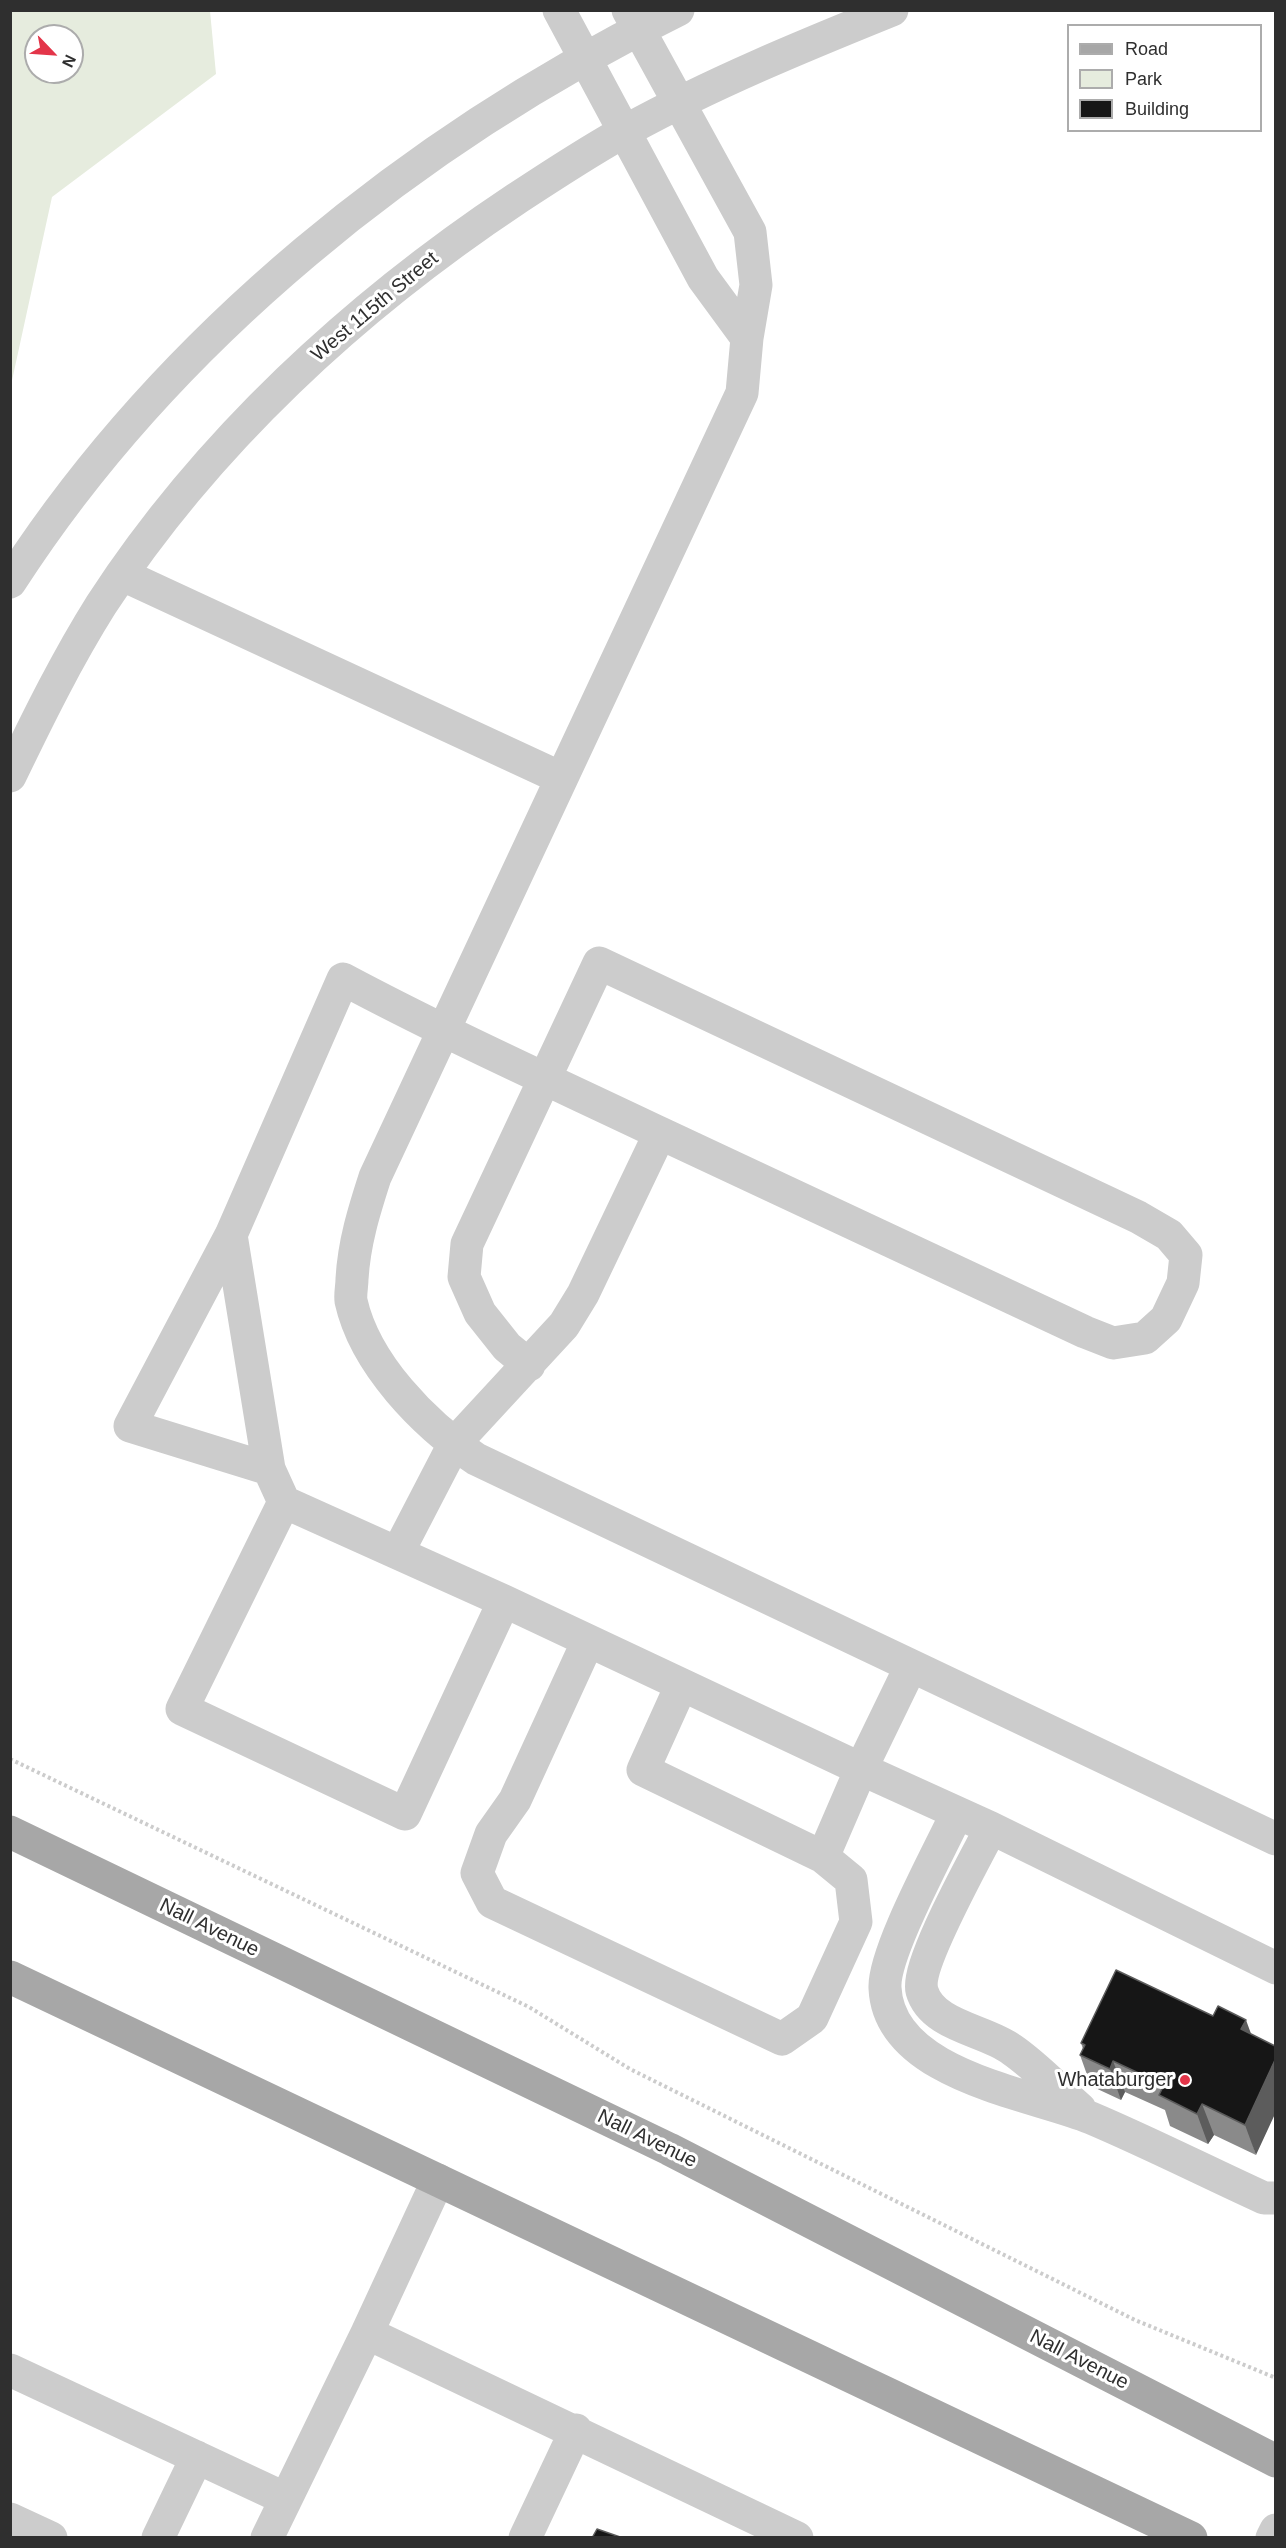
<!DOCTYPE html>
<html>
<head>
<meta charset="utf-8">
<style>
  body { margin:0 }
  #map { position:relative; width:1286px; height:2548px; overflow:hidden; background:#fff; font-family:Helvetica,sans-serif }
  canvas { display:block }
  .frame { position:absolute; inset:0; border:12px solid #2f2f2f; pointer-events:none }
  .legend { position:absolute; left:1067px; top:24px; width:195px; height:108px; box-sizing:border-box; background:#fff; border:2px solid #acacac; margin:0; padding:8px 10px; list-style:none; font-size:18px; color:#2f2f2f }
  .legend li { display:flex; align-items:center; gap:12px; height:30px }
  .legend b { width:30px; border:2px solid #acacac }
  .north { position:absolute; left:24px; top:24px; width:60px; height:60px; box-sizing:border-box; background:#fff; border:2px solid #acacac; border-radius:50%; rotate:115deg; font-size:16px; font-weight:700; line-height:24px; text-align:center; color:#2f2f2f }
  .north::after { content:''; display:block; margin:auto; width:21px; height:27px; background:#e33549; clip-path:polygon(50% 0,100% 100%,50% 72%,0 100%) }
</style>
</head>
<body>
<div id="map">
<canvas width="1286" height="2548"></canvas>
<div class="frame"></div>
<ul class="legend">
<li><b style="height:8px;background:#a7a7a7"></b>Road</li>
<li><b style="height:16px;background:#e6ecde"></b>Park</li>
<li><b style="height:16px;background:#161616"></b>Building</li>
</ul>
<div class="north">N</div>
</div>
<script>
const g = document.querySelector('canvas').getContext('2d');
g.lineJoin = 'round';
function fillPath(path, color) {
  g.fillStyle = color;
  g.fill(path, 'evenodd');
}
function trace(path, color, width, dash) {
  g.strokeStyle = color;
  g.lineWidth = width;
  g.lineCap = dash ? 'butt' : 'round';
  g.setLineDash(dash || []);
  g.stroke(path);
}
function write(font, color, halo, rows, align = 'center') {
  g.font = font + ' Helvetica,sans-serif';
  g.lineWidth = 6;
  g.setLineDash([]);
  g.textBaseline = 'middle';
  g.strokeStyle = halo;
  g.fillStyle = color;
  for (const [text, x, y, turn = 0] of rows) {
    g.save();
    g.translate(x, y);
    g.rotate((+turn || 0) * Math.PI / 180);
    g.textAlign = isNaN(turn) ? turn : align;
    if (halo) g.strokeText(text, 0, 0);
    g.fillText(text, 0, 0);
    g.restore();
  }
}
fillPath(new Path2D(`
  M11 10 210 11 216 74 52 197 11 385ZM36 36H72V72H36Z`), '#e6ecde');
trace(new Path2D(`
  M10 1759 529 2007 630 2069 1135 2320 1276 2378`), '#ccc', 4, [3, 3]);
trace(new Path2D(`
  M559 10 703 278 747 338 756 285 750 232 628 10
  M747 338 742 393 375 1177C364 1211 354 1243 352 1279 352 1286 350 1294 351 1301 365 1364 424 1424 476 1459L1276 1839
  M123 575 561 778
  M10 582C168 337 418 137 678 10
  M10 776C38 718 67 659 101 605 207 442 355 306 516 199 553 175 590 150 629 129 713 83 803 46 892 10
  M231 1235 269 1469 130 1426 231 1235 343 979C448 1035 555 1083 662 1134 803 1200 944 1266 1085 1332L1113 1343 1145 1338 1166 1319 1183 1283 1186 1255 1169 1235 1138 1217 599 963 467 1244 464 1277 480 1313 507 1347 529 1365
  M269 1469 284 1502 504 1601 861 1769 823 1857 643 1770 681 1686
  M284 1502 182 1709 405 1814 504 1601
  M398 1552 454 1444 564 1325 583 1294 660 1133
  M588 1641 515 1800 491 1834 477 1873 492 1902 782 2039 812 2018 856 1922 851 1880 823 1857
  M911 1666 861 1769 991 1828 1276 1968
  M957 1813C940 1850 883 1953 885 1988 889 2075 1029 2093 1091 2118 1150 2143 1207 2172 1264 2198H1276
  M991 1828C977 1856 915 1965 922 1991 932 2026 985 2030 1011 2049 1036 2066 1057 2089 1080 2109
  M438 2180 367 2333 797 2538
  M10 2370 286 2499
  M10 2519 51 2538
  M158 2538 197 2457
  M267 2538 367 2333
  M525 2538 576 2430
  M1272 2538 1276 2530`), '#ccc', 33);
trace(new Path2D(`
  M10 1832 669 2149 1276 2461
  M10 1977 1191 2538`), '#a7a7a7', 33);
fillPath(new Path2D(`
  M1213 2016 1256 2155 1214 2135 1208 2144 1170 2126 1165 2110 1125 2092 1121 2100 1091 2086 1080 2055 1083 2049 1081 2043Z`), '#8a8a8a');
fillPath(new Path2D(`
  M1246 2020 1257 2050 1241 2029Z
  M1275 2060V2114L1256 2155 1245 2125Z
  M1113 2061 1125 2092 1121 2100 1110 2069Z
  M1202 2104 1214 2135 1208 2144 1197 2114Z`), '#5c5c5c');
const building = new Path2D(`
  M1116 1970 1213 2016 1218 2006 1246 2020 1241 2029 1275 2046V2060L1245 2125 1202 2104 1197 2114 1159 2095 1164 2085 1113 2061 1110 2069 1080 2055 1085 2045 1081 2043Z
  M597 2529 623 2538H592Z`);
fillPath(building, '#161616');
trace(building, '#5c5c5c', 1.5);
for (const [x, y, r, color] of [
  [1185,2080,6,"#e33549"]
]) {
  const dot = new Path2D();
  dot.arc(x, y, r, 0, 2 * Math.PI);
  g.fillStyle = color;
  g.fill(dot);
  trace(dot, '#fff', 2);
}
write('20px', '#2f2f2f', '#fff', [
  ["West 115th Street",375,307,-40],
  ["Nall Avenue",209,1928,26],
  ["Nall Avenue",647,2139,26],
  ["Nall Avenue",1079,2360,27]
]);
write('20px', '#2f2f2f', '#fff', [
  ["Whataburger",1173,2080]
], 'right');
</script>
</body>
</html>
